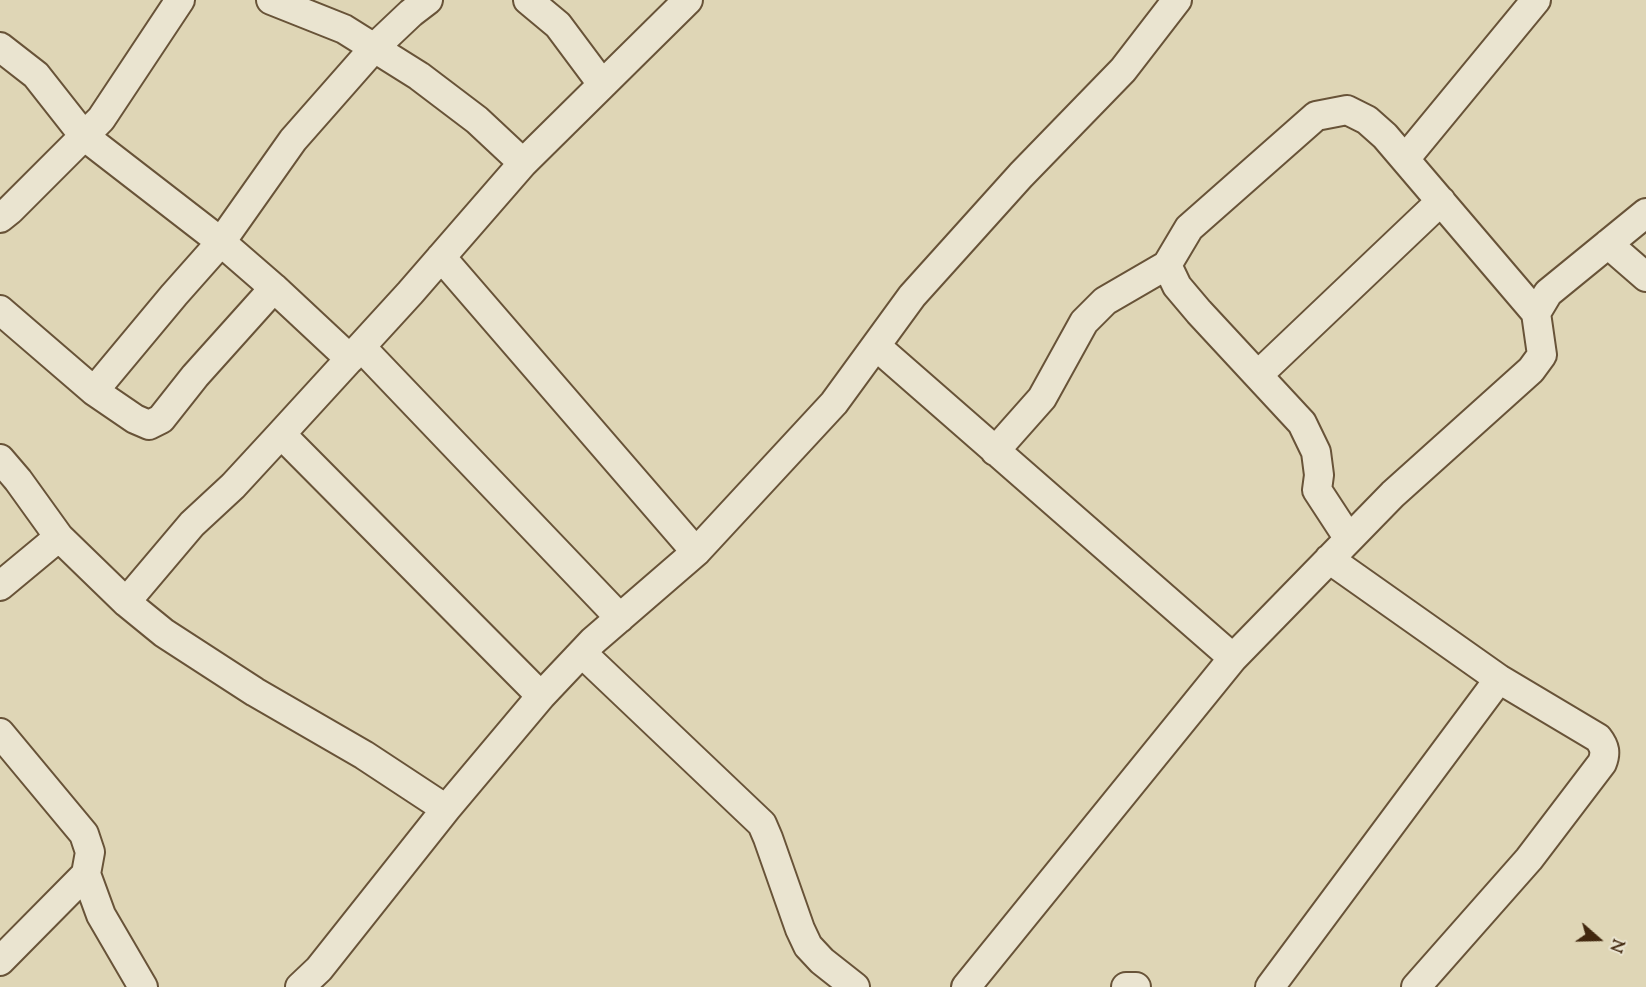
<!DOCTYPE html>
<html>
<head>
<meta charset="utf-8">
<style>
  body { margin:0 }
  #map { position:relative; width:1646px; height:987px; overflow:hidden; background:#dfd6b6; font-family:"Sorts Mill Goudy",serif }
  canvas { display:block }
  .north { position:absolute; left:1568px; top:909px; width:60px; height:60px; -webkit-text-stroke:4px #eae4d0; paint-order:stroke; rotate:110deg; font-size:16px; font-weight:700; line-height:24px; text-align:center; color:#41270e }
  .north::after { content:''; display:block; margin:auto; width:21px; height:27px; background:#41270e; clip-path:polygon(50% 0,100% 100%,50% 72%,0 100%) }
</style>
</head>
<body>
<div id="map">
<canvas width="1646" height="987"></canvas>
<div class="north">N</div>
</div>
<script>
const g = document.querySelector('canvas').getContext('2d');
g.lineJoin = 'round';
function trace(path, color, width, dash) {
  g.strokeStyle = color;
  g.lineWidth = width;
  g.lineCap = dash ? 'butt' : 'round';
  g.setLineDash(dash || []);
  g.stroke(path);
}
const street = new Path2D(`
  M271 0 344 29 419 76 477 120 523 163
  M528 0 558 25 602 84
  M0 47 36 75 84 136 221 242 274 288 350 359
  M1405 159 1536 0
  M0 218 10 210 101 119 180 0
  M1608 244 1646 277
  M441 257 696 552
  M0 310 94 391 174 295 221 242 293 140 374 48 411 13 428 0
  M876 346 1233 658
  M361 347 620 618
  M1258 375 1441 201
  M94 391 135 419 149 425 161 419 195 376 274 288
  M281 434 541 696
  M995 451 1042 398 1084 322 1105 301 1167 265
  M0 459 18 480 59 537 126 602 164 633 255 692 364 755 446 809 541 696 593 641 696 552 834 403 912 296 1021 175 1123 70 1177 0
  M1349 539 1317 490 1319 475 1316 452 1302 423 1199 312 1177 286 1167 265 1189 228 1316 116 1347 110 1367 120 1385 136 1536 313
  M1329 559 1499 679 1598 738C1605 747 1606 753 1602 763L1529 859 1416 987
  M0 586 59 537
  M126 602 192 524 233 486 281 434 410 293 523 163 688 0
  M582 653 762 824 768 838 800 929 808 946 822 961 855 987
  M0 733 84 834 90 852 86 874 101 915 143 987
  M0 961 86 874
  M300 987 319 969 446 809
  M966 987 1233 658 1393 494 1531 370 1542 355 1536 313 1548 293 1646 213
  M1126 987H1136
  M1270 987 1499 679`);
trace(street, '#685338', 32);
trace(street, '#eae4d0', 28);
</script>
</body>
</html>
